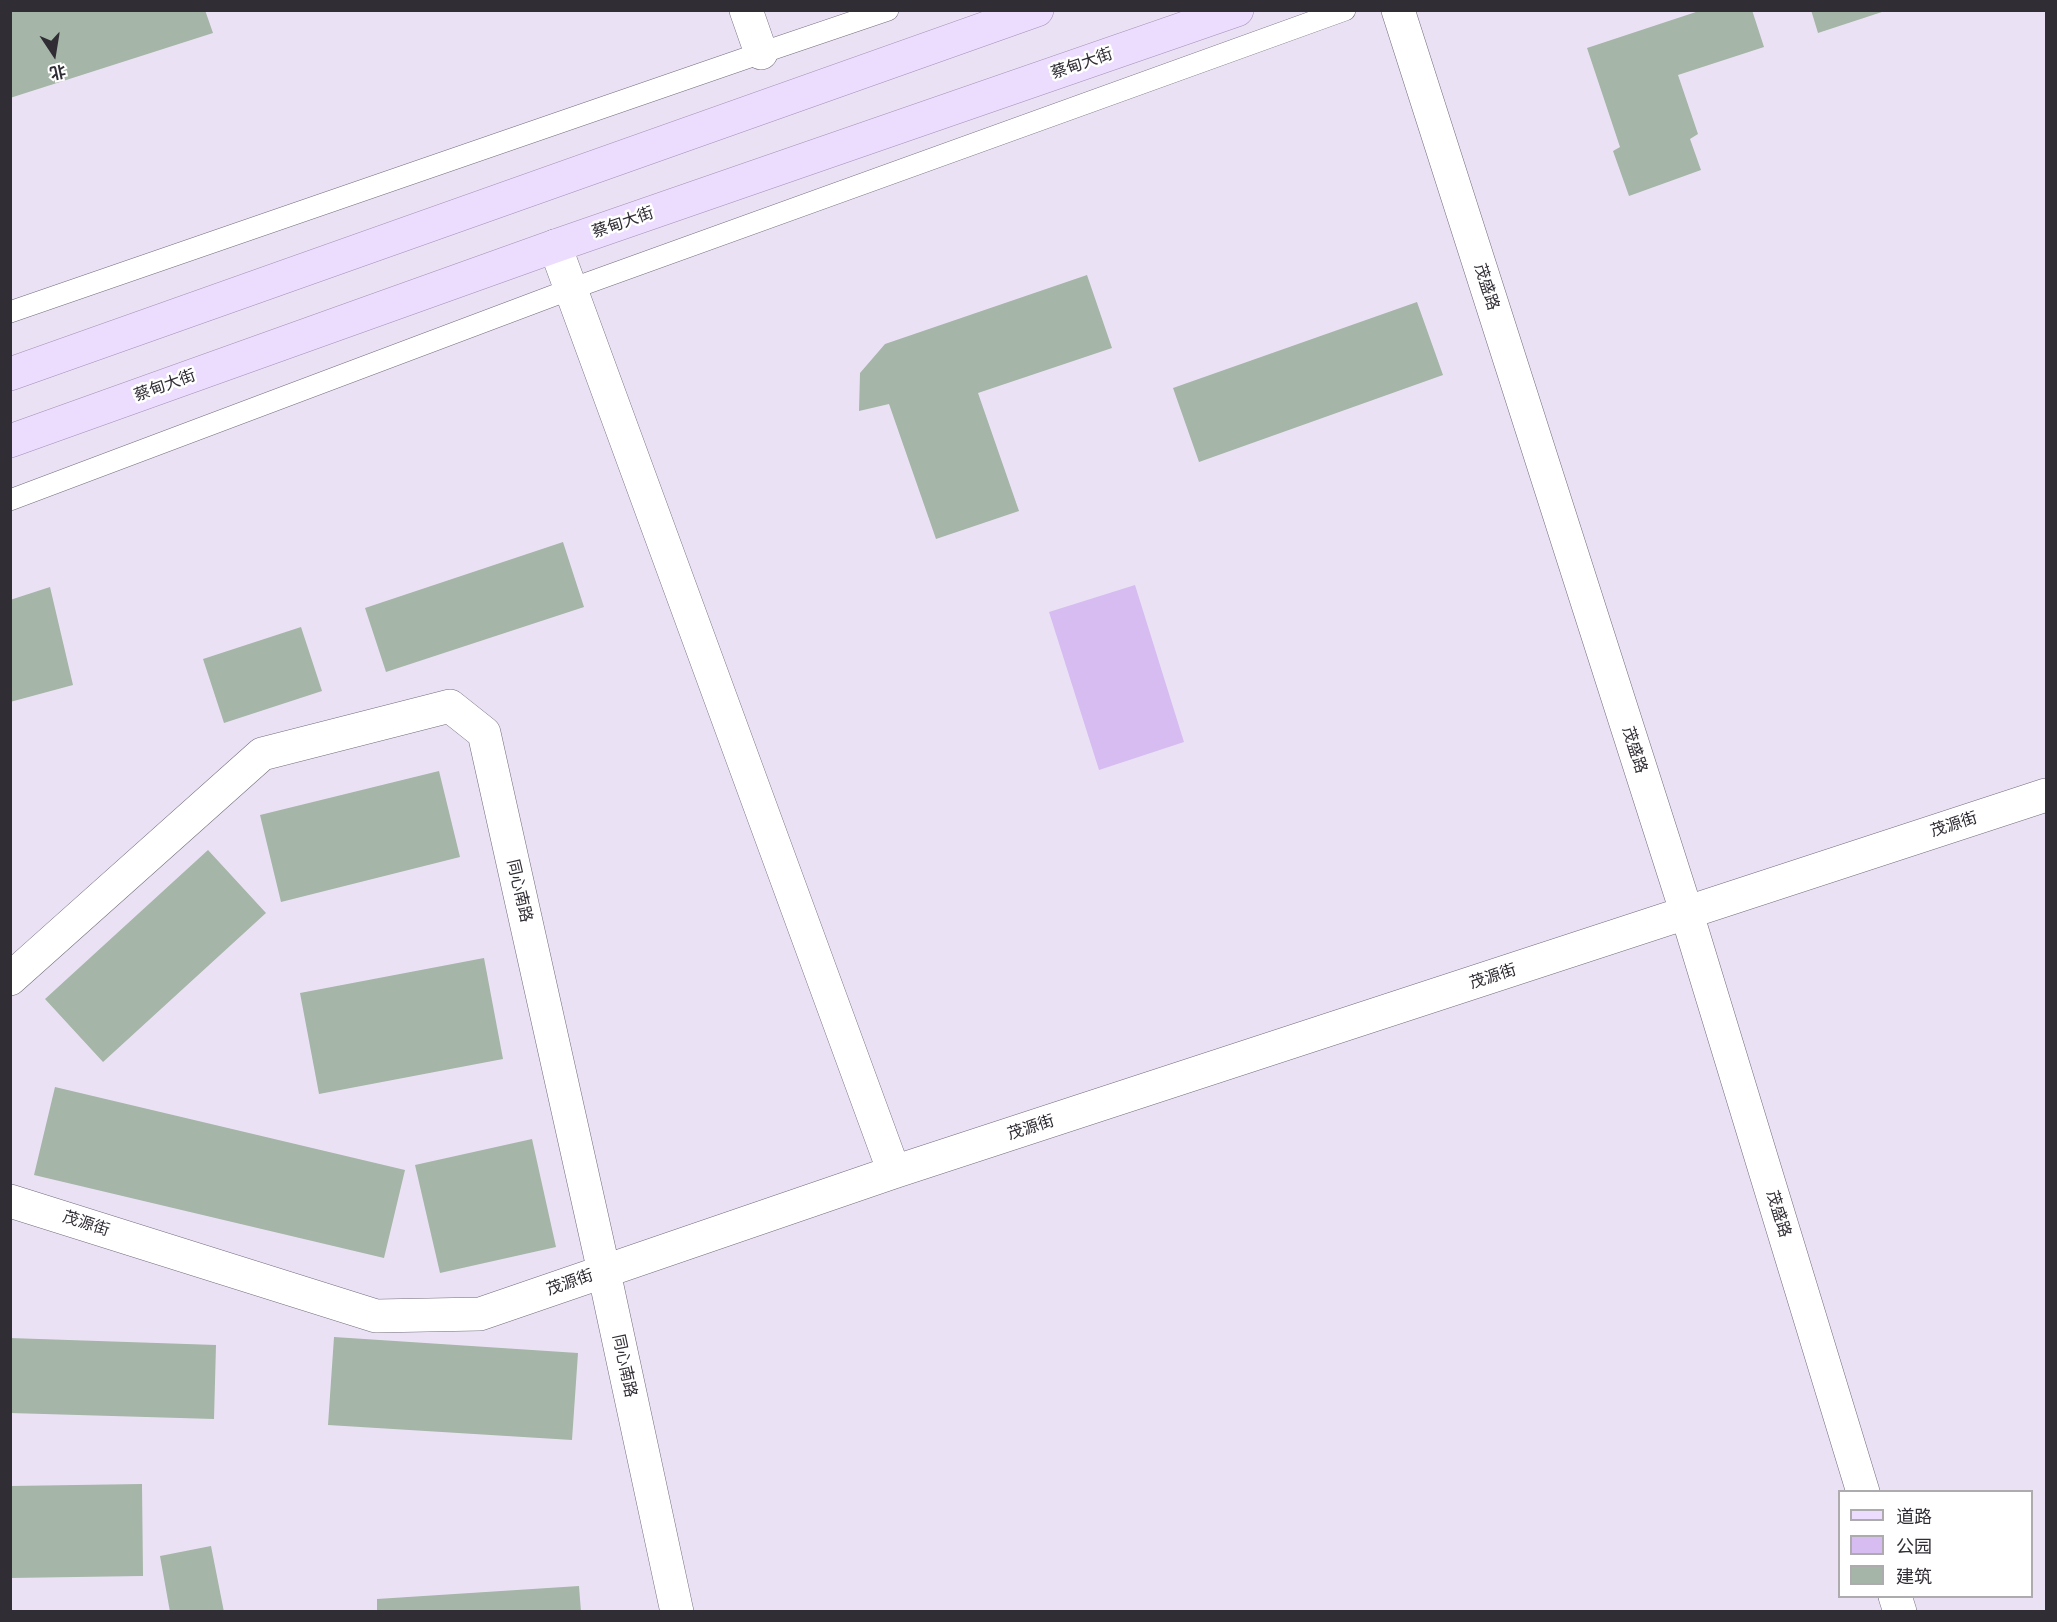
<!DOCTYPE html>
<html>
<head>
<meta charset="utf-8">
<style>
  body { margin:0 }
  #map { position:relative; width:2057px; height:1622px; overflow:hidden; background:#eae2f4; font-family:Helvetica,"Noto Sans SC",sans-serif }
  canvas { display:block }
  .frame { position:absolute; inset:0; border:12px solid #312d34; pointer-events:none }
  .legend { position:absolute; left:1838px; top:1490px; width:195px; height:108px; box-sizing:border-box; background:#fff; border:2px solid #adabae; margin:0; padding:8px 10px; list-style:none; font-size:18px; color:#312d34 }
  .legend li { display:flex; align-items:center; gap:12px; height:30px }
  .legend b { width:30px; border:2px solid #adabae }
  .north { position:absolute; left:24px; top:24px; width:60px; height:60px; -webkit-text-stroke:4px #fff; paint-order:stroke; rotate:168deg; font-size:16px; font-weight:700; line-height:24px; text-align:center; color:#312d34 }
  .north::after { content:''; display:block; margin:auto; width:21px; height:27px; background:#312d34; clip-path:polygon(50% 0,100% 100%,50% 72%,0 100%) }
</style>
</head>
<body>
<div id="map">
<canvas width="2057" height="1622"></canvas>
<div class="frame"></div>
<ul class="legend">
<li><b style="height:8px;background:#ecdcfe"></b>道路</li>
<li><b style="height:16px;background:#d6bcf1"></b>公园</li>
<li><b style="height:16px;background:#a5b5a7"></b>建筑</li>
</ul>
<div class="north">北</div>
</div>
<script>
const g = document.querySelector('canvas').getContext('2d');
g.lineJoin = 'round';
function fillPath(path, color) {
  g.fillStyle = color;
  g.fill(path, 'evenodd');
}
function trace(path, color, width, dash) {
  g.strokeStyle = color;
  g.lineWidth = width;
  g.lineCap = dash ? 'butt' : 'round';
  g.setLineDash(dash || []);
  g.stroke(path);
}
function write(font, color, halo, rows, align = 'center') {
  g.font = font + ' Helvetica,"Noto Sans SC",sans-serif';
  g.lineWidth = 5;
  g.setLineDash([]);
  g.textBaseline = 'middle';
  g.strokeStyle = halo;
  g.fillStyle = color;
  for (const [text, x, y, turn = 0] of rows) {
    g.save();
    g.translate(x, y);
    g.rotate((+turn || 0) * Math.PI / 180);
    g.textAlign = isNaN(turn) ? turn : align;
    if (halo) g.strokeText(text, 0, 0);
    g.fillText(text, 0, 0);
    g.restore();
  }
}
fillPath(new Path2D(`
  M1135 585 1184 742 1099 770 1049 612Z`), '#d6bcf1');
fillPath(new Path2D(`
  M10 10H205L213 33 10 98Z
  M1702 10H1752L1764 47 1678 75 1698 134 1690 139 1701 170 1629 196 1613 151 1620 147 1587 48Z
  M1811 10H1885V11L1818 33Z
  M1087 275 1112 348 978 393 1019 511 936 539 889 404 859 411 860 373 885 344Z
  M1417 302 1443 375 1199 462 1173 388Z
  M563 542 584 607 386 672 365 608Z
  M50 587 73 685 10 702V600Z
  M301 627 322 691 224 723 203 659Z
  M439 771 460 857 281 902 260 815Z
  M208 850 266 913 103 1062 45 999Z
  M484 958 503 1059 319 1094 300 993Z
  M55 1087 405 1170 384 1258 34 1175Z
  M532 1139 556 1247 440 1273 415 1165Z
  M334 1337 578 1353 572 1440 328 1425Z
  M10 1338 216 1345 214 1419 10 1413Z
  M142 1484 143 1576 10 1578V1486Z
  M211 1546 224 1612H170L160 1556Z
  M579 1586 581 1612H377V1599Z`), '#a5b5a7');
const service = new Path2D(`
  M10 312 761 53 888 10
  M10 500 571 289 1345 10`);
const minor = new Path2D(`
  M746 10 761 53
  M1398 10 1687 914 1863 1492
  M555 246 894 1172
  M10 979 262 754 450 706 484 733 604 1272 677 1612
  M10 1201 376 1316 480 1314 894 1172 2046 795
  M1895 1596 1900 1612`);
const primary = new Path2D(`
  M10 374 1037 10
  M10 441 555 246 1237 10`);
trace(service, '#736c7c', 22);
trace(minor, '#736c7c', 34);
trace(primary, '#a38fb7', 34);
trace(service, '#fff', 21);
trace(minor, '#fff', 33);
trace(primary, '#ecdcfe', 33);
write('16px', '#312d34', '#fff', [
  ["蔡甸大街",1082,64,-19],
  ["蔡甸大街",623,223,-19],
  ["茂盛路",1486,287,72],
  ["蔡甸大街",165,386,-20],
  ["茂盛路",1634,750,72],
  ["茂源街",1954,825,-18],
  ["同心南路",519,891,77],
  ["茂源街",1493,977,-18],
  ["茂源街",1031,1128,-18],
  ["茂盛路",1778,1214,73],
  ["茂源街",86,1224,18],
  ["茂源街",570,1283,-19],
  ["同心南路",624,1366,78]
]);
</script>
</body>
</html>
